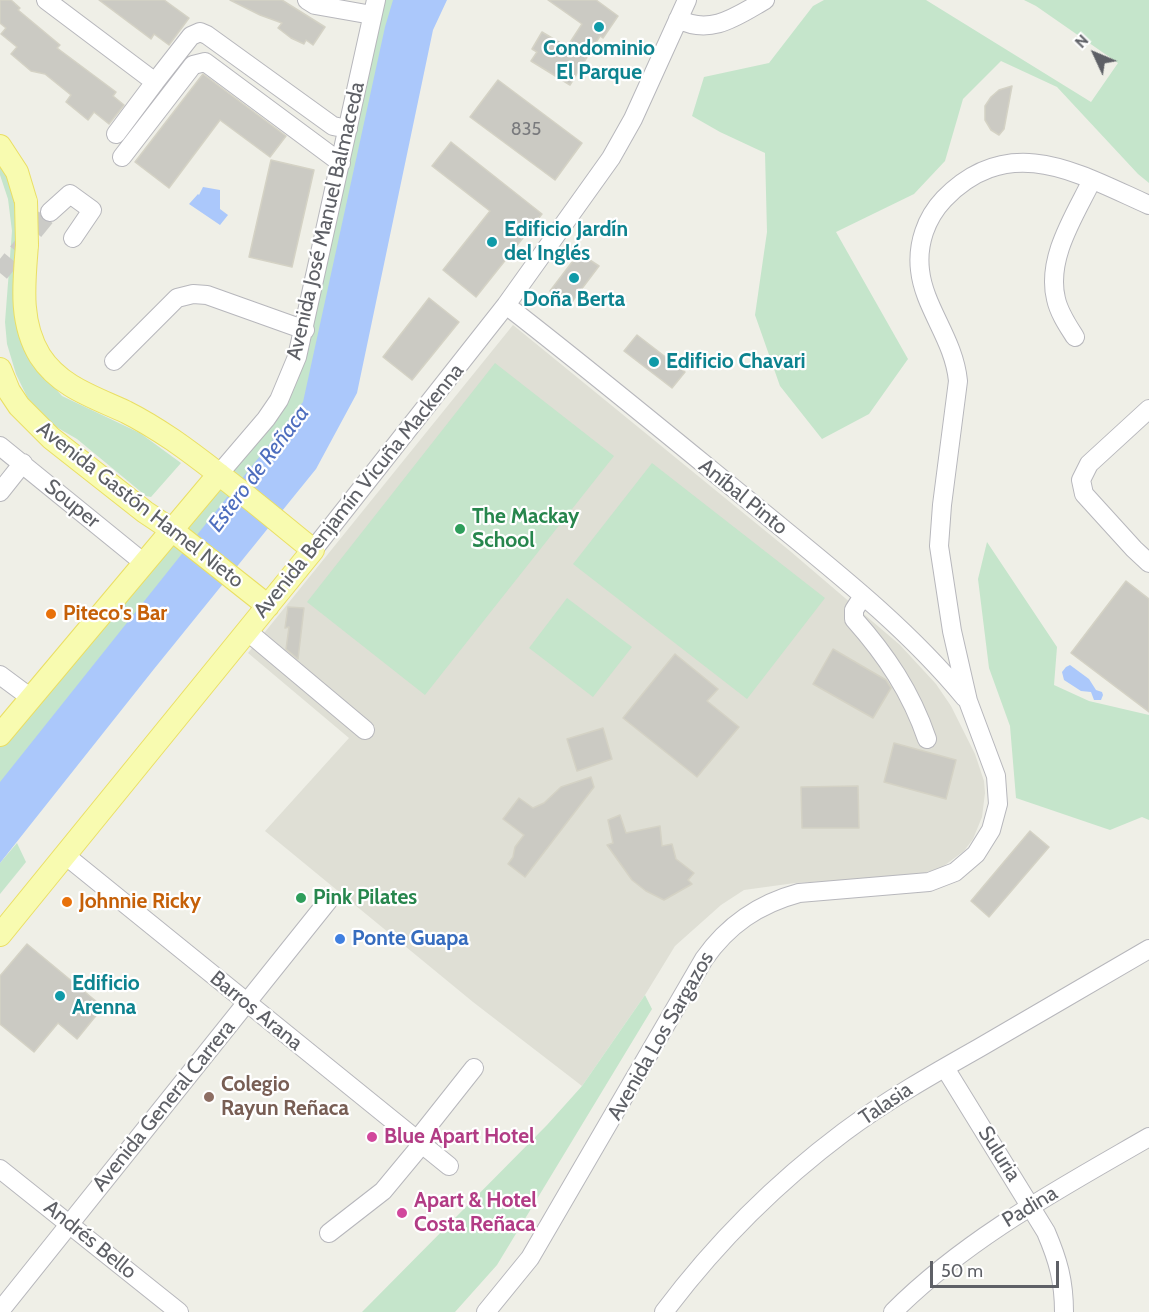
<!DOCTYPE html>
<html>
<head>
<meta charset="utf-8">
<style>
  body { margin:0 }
  #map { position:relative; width:1149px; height:1312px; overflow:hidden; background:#efefe7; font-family:Cabin,sans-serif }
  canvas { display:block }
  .north { position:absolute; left:1065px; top:24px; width:60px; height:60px; -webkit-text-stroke:4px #fff; paint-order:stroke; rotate:314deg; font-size:16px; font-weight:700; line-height:24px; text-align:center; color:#5e6066 }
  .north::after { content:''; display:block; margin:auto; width:21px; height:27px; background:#5e6066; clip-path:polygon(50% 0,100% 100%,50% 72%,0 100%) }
  .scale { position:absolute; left:930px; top:1261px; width:129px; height:27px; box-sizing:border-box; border:3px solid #5e6066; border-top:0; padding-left:8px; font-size:18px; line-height:21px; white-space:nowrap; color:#5e6066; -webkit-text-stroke:4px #fff; paint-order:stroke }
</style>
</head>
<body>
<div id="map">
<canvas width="1149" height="1312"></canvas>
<div class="north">N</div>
<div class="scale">50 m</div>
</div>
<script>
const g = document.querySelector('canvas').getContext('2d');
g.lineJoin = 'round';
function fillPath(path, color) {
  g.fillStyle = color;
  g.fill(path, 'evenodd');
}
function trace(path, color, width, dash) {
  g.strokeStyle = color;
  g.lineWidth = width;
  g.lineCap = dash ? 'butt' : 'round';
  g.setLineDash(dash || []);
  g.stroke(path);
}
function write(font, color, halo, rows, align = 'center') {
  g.font = font + ' Cabin,sans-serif';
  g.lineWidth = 4.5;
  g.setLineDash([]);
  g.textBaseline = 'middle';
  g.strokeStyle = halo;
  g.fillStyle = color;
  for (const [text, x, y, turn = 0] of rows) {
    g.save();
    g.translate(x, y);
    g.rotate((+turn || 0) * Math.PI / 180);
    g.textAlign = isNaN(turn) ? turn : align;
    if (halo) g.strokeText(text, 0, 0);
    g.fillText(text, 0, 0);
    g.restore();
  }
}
fillPath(new Path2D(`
  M513 325 790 551 900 645 936 684 951 706 975 754 984 781 985 793 982 817 973 839 964 851 941 868 913 876 795 883 744 890 721 905 675 946 645 995 582 1086 473 1002 265 831 349 738 248 653Z`), '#dfdfd5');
fillPath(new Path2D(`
  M377 0H432L357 361 0 854V736L291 380Z
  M824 0H926L1091 102 1118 63 1036 6 1024 0H1149V183L1138 174 1057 87 1001 61 963 99 945 161 914 194 836 232 908 359 869 414 822 439 780 386 755 315 767 232 765 153 720 132 692 116 704 77 769 63 813 6Z
  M0 164 13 189 19 223 29 358 62 396 140 433 181 463 151 497 146 496 77 439 51 424 30 403 16 374 7 344 5 322 12 231 8 199 0 175Z
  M495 363 614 456 425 695 307 602Z
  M652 463 825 598 747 699 573 564Z
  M987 542 1057 647 1054 685 1089 701 1149 715V820L1142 817 1110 830 1016 798 1010 726 989 668 978 579Z
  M567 598 632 647 593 697 529 648Z
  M17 843 26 862 0 894V863Z
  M645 995 652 1009 497 1265 455 1312H362L547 1125 582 1086Z`), '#c5e5cb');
fillPath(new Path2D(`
  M393 0H447L433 30 357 393 316 469 154 669 0 863V782L303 402 385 27Z
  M203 187 220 190V209L228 215 220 225 189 204 198 194 199 195Z
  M1070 665 1089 679 1096 690 1102 692 1103 695 1101 700H1094L1091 692 1081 691 1064 680 1062 672 1066 667Z`), '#abc8fb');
const building = new Path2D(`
  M0 0H11L20 8 18 10 60 45 57 48 116 92 113 96 124 105 109 124 94 112 88 120 66 102 71 95 45 74 31 71 11 54 17 47 1 34 6 28 0 23Z
  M99 0H164L189 18 169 45 154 34 151 39Z
  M230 0H282L325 27 313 45 306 40 304 44 291 38 278 28 282 23 260 15Z
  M548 0H596L618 16 603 38 600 36 570 85 531 61 537 52 532 49 542 32 567 47 582 24Z
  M203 74 286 136 270 157 220 120 169 188 135 162Z
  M498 80 582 143 555 180 470 117Z
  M1012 86 1004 129 999 135 991 130 985 120V106L991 97 999 90Z
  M451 142 542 214 476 297 443 270 490 211 432 166Z
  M271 160 314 170 292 267 249 257Z
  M579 253 599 266 568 307 553 296 555 294 550 291Z
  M429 298 459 322 412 380 383 357Z
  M637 335 685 372 672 388 624 351Z
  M1126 581 1149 599V712L1071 653Z
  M288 607 304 608 298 659 286 649 289 627 285 628Z
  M833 649 886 680 891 688 873 718 813 684Z
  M675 654 718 689 707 701 739 727 697 777 623 718Z
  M603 728 612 759 577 771 567 739Z
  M894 743 956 760 946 799 884 782Z
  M591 777 594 787 525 877 508 864 513 857 515 847 524 835 503 819 519 798 533 808 544 803 561 787Z
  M858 786 859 828H802L801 787Z
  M620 815 626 833 660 826 662 846 672 844 676 859 694 873 688 880 692 884 664 900 646 891 632 880 607 845 613 843 608 820Z
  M1030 831 1049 847 989 917 971 901Z
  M27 944 103 1007 77 1039 58 1023 34 1052 0 1024V976Z`);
fillPath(building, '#cbcac3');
trace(building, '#d4d2c5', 1.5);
trace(new Path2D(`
  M0 273 50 212`), '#cbcbc7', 18, [18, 9]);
const minor = new Path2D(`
  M46 0 155 82 191 36 200 32 207 35 333 126 348 129
  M307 0 315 5 372 15
  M678 19C711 36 737 16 765 0
  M116 134 155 82
  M122 157 193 65 205 62 341 163
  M50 212 70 194 92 210 73 238
  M506 305C590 370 672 438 754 505 828 566 903 623 965 698
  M1075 337C1068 326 1059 313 1056 299 1046 258 1075 215 1092 180
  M114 361 177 298 193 294 207 295 305 330
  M1149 409 1089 464 1081 480 1084 494 1134 549 1149 563
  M0 446 144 563
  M219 474 266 419 279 400 297 357 376 0
  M0 492 23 463
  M313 550 506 305 611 158 633 119 687 0
  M863 596 854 610V619C886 655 911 692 927 739
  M247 631 365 730
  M0 675 31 698
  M65 855 449 1166
  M945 1068 1046 1232C1058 1260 1064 1281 1064 1312
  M417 1140 474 1068
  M0 1169 179 1312
  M329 1233 383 1191 422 1144
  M0 1311 328 901
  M486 1312 530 1258 704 959C728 925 758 904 799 893L929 882 955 872 976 854 991 830 998 804 996 776 968 701 952 631 939 546 942 505 958 381C954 339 924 308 920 270 917 244 926 218 944 199 1010 131 1079 174 1149 205
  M664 1312C715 1244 776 1183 844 1132 887 1100 933 1074 979 1048 1036 1015 1092 982 1149 949
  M893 1312C967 1238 1059 1189 1149 1137`);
const major = new Path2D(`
  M0 146 17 172 26 202
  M0 369 9 391 19 406 51 438 145 512 172 530 268 606
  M0 735 219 474
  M0 935 313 550C267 513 222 474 173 440 158 430 142 420 126 412 94 397 60 387 40 356 19 322 24 283 27 245`);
trace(minor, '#b7b7bc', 20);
trace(major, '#eadf64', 24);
trace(minor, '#fff', 18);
trace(major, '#f8fbb0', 22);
const majorBridge = new Path2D(`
  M26 202 27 245`);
trace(majorBridge, '#eadf64', 24, []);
trace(majorBridge, '#f8fbb0', 22);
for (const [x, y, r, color] of [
  [599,27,6,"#0f9aa8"],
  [492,242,6,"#0f9aa8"],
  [574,278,6,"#0f9aa8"],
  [654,362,6,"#0f9aa8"],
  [460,529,6,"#2e9e5b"],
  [51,614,6,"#e8710a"],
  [301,898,6,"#2e9e5b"],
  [67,902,6,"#e8710a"],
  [340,939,6,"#3f7fe0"],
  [60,996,6,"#0f9aa8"],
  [209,1097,6,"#8d6e63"],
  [372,1137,6,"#d1479c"],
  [402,1213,6,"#d1479c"]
]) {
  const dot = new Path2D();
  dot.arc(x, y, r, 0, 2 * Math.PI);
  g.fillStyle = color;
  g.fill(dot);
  trace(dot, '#fff', 2);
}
write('18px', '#797a7d', null, [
  ["835",526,130]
]);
write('bold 21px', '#0d838f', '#fff', [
  ["Condominio",599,49,"center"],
  ["El Parque",599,73,"center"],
  ["Edificio Jardín",504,230],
  ["del Inglés",504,254],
  ["Doña Berta",574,300,"center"],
  ["Edificio Chavari",666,362],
  ["Edificio",72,984],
  ["Arenna",72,1008]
], 'left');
write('21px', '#5e6066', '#fff', [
  ["Avenida José Manuel Balmaceda",326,221,-77],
  ["Avenida Benjamín Vicuña Mackenna",359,491,-51],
  ["Aníbal Pinto",743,497,39],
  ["Souper",72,504,39],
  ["Avenida Gastón Hamel Nieto",140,505,38],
  ["Barros Arana",256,1011,39],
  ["Avenida Los Sargazos",661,1036,-60],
  ["Talasia",886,1104,-34],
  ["Avenida General Carrera",164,1106,-51],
  ["Suluria",999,1154,58],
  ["Padina",1030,1207,-31],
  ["Andrés Bello",90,1240,39]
]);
write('bold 21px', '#27864d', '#fff', [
  ["The Mackay",472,517],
  ["School",472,541],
  ["Pink Pilates",313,898]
], 'left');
write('bold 21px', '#c56008', '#fff', [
  ["Piteco's Bar",63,614],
  ["Johnnie Ricky",79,902]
], 'left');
write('bold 21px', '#366cbe', '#fff', [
  ["Ponte Guapa",352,939]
], 'left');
write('bold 21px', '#785e54', '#fff', [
  ["Colegio",221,1085],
  ["Rayun Reñaca",221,1109]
], 'left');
write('bold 21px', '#b23c85', '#fff', [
  ["Blue Apart Hotel",384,1137],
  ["Apart & Hotel",414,1201],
  ["Costa Reñaca",414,1225]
], 'left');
write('italic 22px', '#4e6ebe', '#fff', [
  ["Estero de Reñaca",259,469,-53]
]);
</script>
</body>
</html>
